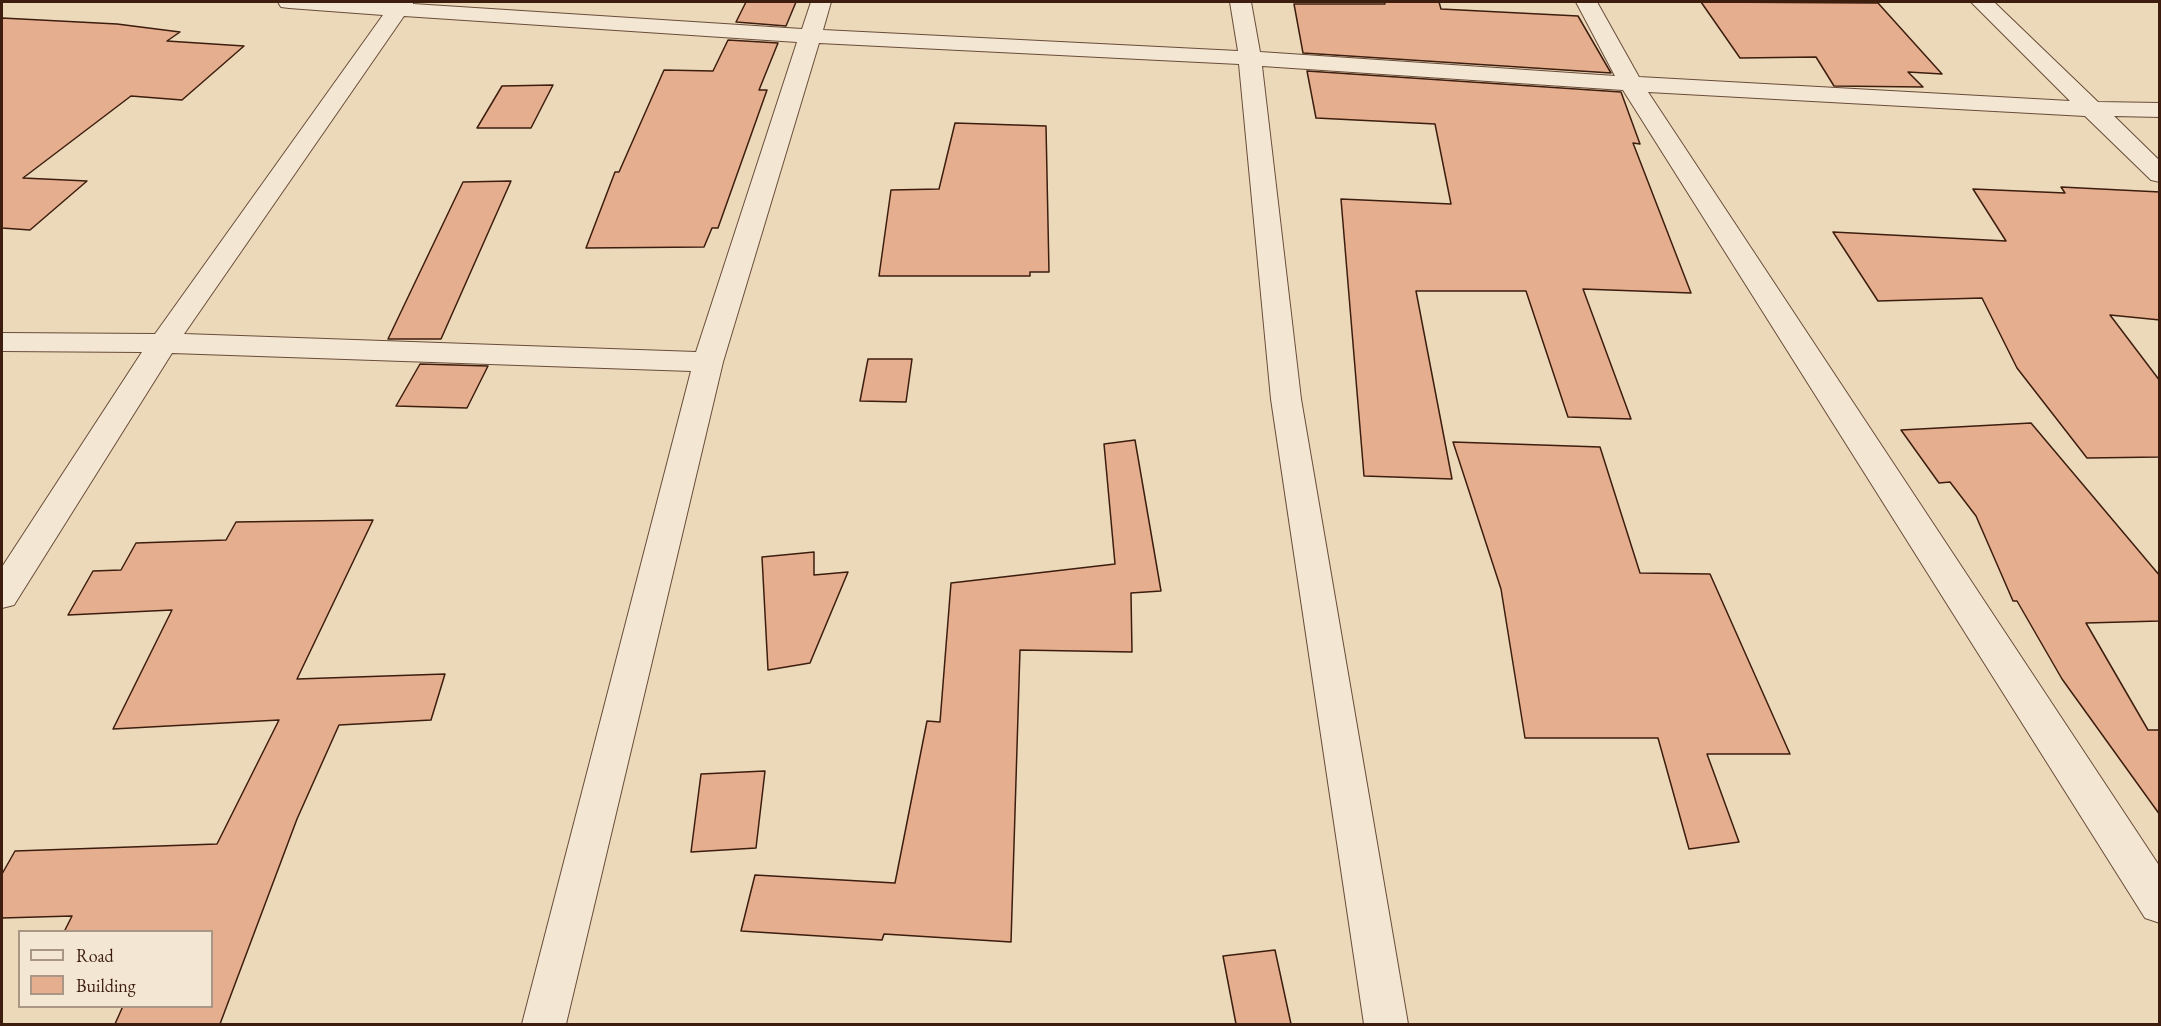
<!DOCTYPE html>
<html>
<head>
<meta charset="utf-8">
<style>
  body { margin:0 }
  #map { position:relative; width:2161px; height:1026px; overflow:hidden; background:#ecd9ba; font-family:"EB Garamond",serif }
  canvas { display:block }
  .frame { position:absolute; inset:0; border:3px solid #3d1d0e; pointer-events:none }
  .legend { position:absolute; left:18px; top:930px; width:195px; height:78px; box-sizing:border-box; background:#f3e6d2; border:2px solid #aa9684; margin:0; padding:8px 10px; list-style:none; font-size:18px; color:#3d1d0e }
  .legend li { display:flex; align-items:center; gap:12px; height:30px }
  .legend b { width:30px; border:2px solid #aa9684 }
</style>
</head>
<body>
<div id="map">
<canvas width="2161" height="1026"></canvas>
<div class="frame"></div>
<ul class="legend">
<li><b style="height:8px;background:#f3e6d2"></b>Road</li>
<li><b style="height:16px;background:#e5af8f"></b>Building</li>
</ul>
</div>
<script>
const g = document.querySelector('canvas').getContext('2d');
g.lineJoin = 'round';
function fillPath(path, color) {
  g.fillStyle = color;
  g.fill(path, 'evenodd');
}
function trace(path, color, width, dash) {
  g.strokeStyle = color;
  g.lineWidth = width;
  g.lineCap = dash ? 'butt' : 'round';
  g.setLineDash(dash || []);
  g.stroke(path);
}
const building = new Path2D(`
  M746 2H796L786 26 736 22Z
  M1384 2H1439L1441 9 1578 16 1611 73 1303 53 1294 4H1385Z
  M1701 2 1878 3 1942 74 1908 72 1923 87 1834 86 1816 57 1740 58Z
  M2 18 117 24 180 32 167 41 244 46 182 100 131 96 23 178 87 181 30 230 2 228Z
  M728 40 778 43 759 90H767L718 228H712L704 247 586 248 615 172H619L664 70 713 71Z
  M1307 71 1621 92 1640 144 1633 143 1691 293 1583 289 1631 419 1568 417 1526 291H1416L1452 479 1364 476 1341 199 1451 204 1435 124 1316 118Z
  M553 85 531 128H477L502 86Z
  M955 123 1046 126 1049 272H1030V276H879L891 190 939 189Z
  M511 181 441 339H388L463 182Z
  M2061 187 2160 192V320L2110 315 2160 381V457L2087 458 2017 368 1982 298 1878 301 1833 232 2006 241 1973 189 2065 193Z
  M868 359H912L906 402 860 401Z
  M420 364 488 366 467 408 396 406Z
  M2031 423 2160 576V621L2086 623 2148 730H2160V815L2062 679 2017 601H2013L1976 516 1950 482 1939 483 1901 430Z
  M1135 440 1161 591 1131 593 1132 652 1020 650 1011 942 884 934 882 940 741 931 755 875 895 883 927 721 940 722 951 583 1115 564 1104 444Z
  M1453 442 1600 447 1640 573 1710 574 1790 754H1707L1739 842 1689 849 1658 738H1525L1501 589Z
  M373 520 297 679 445 674 431 720 339 725 297 819 220 1024H115L123 1006H212V932H64L72 916 2 918V874L15 851 217 844 279 720 113 729 172 610 68 615 93 571 121 570 136 543 226 540 236 522Z
  M814 552V575L848 572 810 663 768 670 762 557Z
  M765 771 756 848 691 852 701 774Z
  M1275 950 1291 1024H1236L1223 956Z`);
fillPath(building, '#e5af8f');
trace(building, '#3d1d0e', 1.5);
const minor = new Path2D(`
  M278 2H413V4L802 29 811 2H831L823 30 1238 51 1230 2H1251L1260 52 1615 76 1576 2H1597L1639 77 2070 101 1971 2H1994L2098 102 2160 103V117L2114 116 2160 161V182L2151 180 2085 116 1648 92 2160 867V923L2145 918 1623 90 1262 66 1301 399 1408 1024H1364L1271 399 1239 64 819 43 723 362 566 1024H522L691 371 172 353 14 605 2 608V567L142 352 2 351V333L155 334 383 15 289 8 281 7ZM404 16 797 42 696 352 184 334Z`);
trace(minor, '#694c39', 2);
fillPath(minor, '#f3e6d2');
</script>
</body>
</html>
